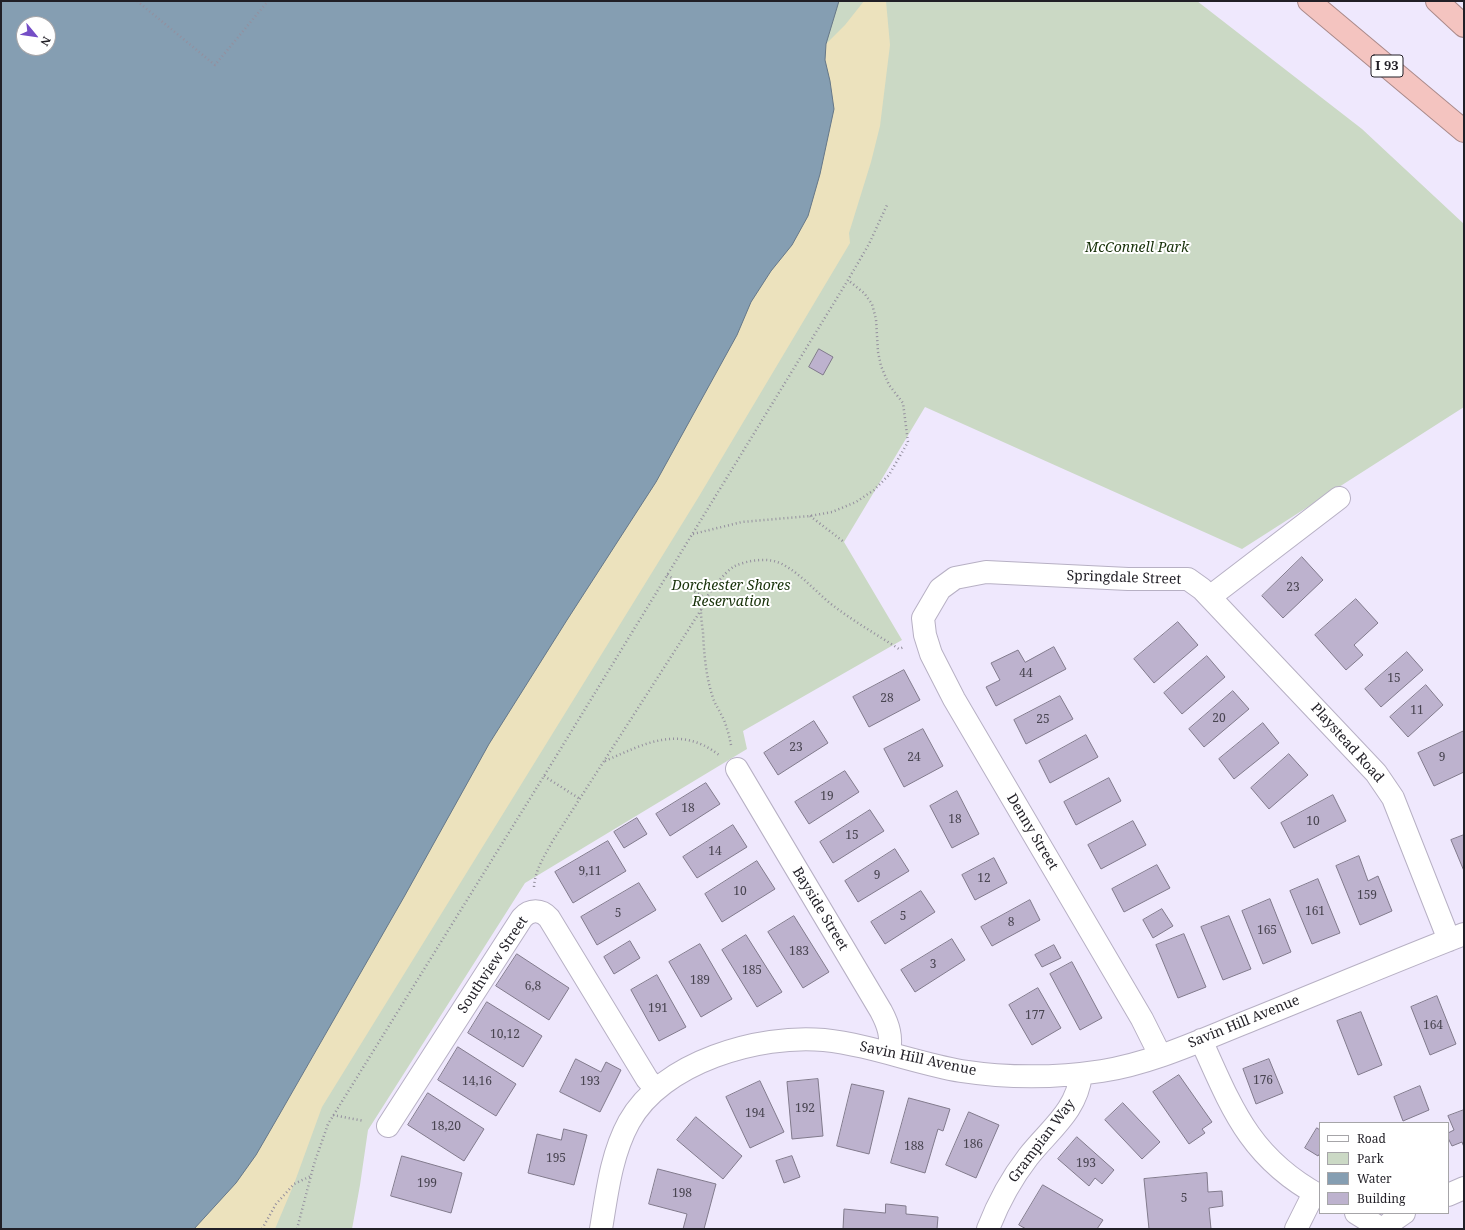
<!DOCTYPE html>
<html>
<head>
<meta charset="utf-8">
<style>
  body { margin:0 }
  #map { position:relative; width:1465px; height:1230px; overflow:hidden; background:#efe8fd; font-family:"Noto Serif",serif }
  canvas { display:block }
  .frame { position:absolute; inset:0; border:2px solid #211f26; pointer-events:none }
  .legend { position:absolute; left:1319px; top:1122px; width:130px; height:92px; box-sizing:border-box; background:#fff; border:1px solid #a6a5a8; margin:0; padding:5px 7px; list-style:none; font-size:12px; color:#211f26 }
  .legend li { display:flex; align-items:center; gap:8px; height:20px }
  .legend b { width:20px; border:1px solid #a6a5a8 }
  .north { position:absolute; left:16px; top:16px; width:40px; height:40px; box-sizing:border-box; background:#fff; border:1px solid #a6a5a8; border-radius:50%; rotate:119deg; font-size:11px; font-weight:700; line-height:16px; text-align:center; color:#211f26 }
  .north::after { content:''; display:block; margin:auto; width:14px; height:18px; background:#754ec6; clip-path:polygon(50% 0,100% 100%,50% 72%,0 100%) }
</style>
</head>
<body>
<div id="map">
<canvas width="1465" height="1230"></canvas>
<div class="frame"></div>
<ul class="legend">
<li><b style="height:5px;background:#fff"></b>Road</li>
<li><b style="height:11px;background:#cbd9c5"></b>Park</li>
<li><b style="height:11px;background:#859eb2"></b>Water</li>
<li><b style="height:11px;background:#bdb2ce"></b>Building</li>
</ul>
<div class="north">N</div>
</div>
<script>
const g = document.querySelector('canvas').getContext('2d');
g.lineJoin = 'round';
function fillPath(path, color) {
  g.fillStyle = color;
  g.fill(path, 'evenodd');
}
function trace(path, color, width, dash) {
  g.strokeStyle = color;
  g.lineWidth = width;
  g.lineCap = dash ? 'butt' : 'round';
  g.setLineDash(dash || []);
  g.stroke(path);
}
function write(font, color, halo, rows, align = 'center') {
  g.font = font + ' "Noto Serif",serif';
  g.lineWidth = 4;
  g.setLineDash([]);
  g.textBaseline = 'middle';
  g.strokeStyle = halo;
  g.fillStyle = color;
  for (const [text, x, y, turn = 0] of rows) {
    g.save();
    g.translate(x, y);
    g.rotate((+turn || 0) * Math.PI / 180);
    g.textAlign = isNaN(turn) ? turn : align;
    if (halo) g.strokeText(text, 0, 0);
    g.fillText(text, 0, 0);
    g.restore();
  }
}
fillPath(new Path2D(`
  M563 1H1197L1362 129 1464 224V407L1242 549 925 407 844 542 902 640 743 731 747 749 525 883 368 1130 360 1185 352 1229H194L278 1117 327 1032Z`), '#cbd9c5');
fillPath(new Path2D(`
  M864 1H886L890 45 880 126 871 162 849 233 850 243 698 498 322 1107 294 1184 275 1229H194L236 1183 256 1155 278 1117 404 897 489 744 567 620 656 482 737 335 751 302 771 271 792 245 808 216 820 174 834 109 830 81 825 60 826 44 845 25Z`), '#ece2bd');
const water = new Path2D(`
  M1 1H839L826 44 825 60 830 81 834 109 820 174 808 216 792 245 771 271 751 302 737 335 656 482 567 620 489 744 404 897 278 1117 256 1155 236 1183 194 1229H1ZM24 24H48V48H24Z`);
fillPath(water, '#859eb2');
trace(water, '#677888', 1);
const building = new Path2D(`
  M819 349 833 357 823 375 809 367Z
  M1302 557 1323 580 1283 618 1262 596Z
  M1356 599 1378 623 1354 645 1363 655 1346 670 1315 635Z
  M1178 622 1198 645 1154 683 1134 659Z
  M1054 647 1066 669 996 706 986 687 1000 680 991 663 1018 650 1025 662Z
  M1407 652 1423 670 1381 707 1365 689Z
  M1207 656 1225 677 1182 714 1164 693Z
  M904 670 920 700 869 727 853 697Z
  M1426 685 1443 705 1408 737 1390 717Z
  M1233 691 1249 709 1204 747 1189 729Z
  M1060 696 1073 719 1026 744 1014 720Z
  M814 721 828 743 778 775 764 753Z
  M1263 723 1279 743 1234 779 1219 759Z
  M923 729 943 766 904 787 884 749Z
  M1464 731V772L1434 786 1418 753Z
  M1086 735 1098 757 1050 783 1039 761Z
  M1289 754 1308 775 1269 809 1251 788Z
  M845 771 859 792 809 824 795 802Z
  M1109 778 1121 801 1076 825 1064 802Z
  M706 783 720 804 670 836 656 814Z
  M957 791 979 834 952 848 930 806Z
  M1333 795 1346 821 1294 848 1281 823Z
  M870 810 884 831 833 863 820 842Z
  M637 818 647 834 624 848 614 832Z
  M1133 821 1146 845 1101 869 1088 845Z
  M733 825 747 847 697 878 683 857Z
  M1464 835V871L1451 840Z
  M608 841 626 871 573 903 555 872Z
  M895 849 909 871 858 902 845 881Z
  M1359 856 1368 881 1378 876 1392 911 1360 925 1336 866Z
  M994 858 1007 883 975 900 962 875Z
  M757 861 775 889 722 922 705 894Z
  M1157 865 1170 888 1124 912 1112 889Z
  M1318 879 1340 933 1312 944 1290 891Z
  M639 883 656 910 597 945 581 917Z
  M921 891 935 912 885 944 871 922Z
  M1270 899 1291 952 1263 964 1242 911Z
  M1030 900 1040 920 992 946 981 927Z
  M1162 909 1173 926 1153 938 1143 920Z
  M794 916 829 972 803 988 768 932Z
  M1229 916 1251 969 1223 980 1201 927Z
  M1184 934 1206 987 1178 998 1156 945Z
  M746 935 782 992 757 1007 722 950Z
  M952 939 965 960 915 992 901 970Z
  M630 941 640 958 614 974 604 957Z
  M700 944 732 999 701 1017 669 962Z
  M1054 945 1061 958 1042 967 1035 955Z
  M517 954 569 988 549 1020 496 986Z
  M1072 962 1102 1018 1080 1030 1050 974Z
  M657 975 686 1027 659 1041 631 990Z
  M1038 988 1061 1028 1032 1045 1009 1005Z
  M1437 996 1456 1044 1430 1055 1411 1007Z
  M487 1002 542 1036 523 1067 468 1033Z
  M1361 1012 1382 1065 1358 1075 1337 1021Z
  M458 1047 516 1084 496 1116 438 1080Z
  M576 1059 601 1072 606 1062 621 1070 600 1112 560 1092Z
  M1269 1059 1283 1093 1256 1104 1243 1069Z
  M1179 1075 1212 1122 1202 1129 1205 1133 1189 1144 1153 1092Z
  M818 1079 823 1136 792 1139 787 1082Z
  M760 1081 784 1132 750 1148 726 1097Z
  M852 1084 884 1091 869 1154 837 1146Z
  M1420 1086 1429 1110 1403 1121 1394 1097Z
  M428 1093 484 1129 464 1161 408 1125Z
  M909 1098 950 1109 943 1131 938 1129 925 1173 891 1163Z
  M1123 1103 1160 1142 1142 1159 1105 1120Z
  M1464 1110V1147L1462 1142 1452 1146 1448 1138V1133L1454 1130 1448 1116Z
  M969 1112 999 1125 976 1178 946 1165Z
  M696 1117 742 1156 723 1179 677 1140Z
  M1317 1128 1320 1130V1153L1318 1156 1305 1148Z
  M564 1129 587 1135 574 1185 528 1173 537 1134 561 1140Z
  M1077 1137 1114 1170 1102 1184 1095 1178 1089 1186 1058 1159Z
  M402 1156 462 1173 451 1213 391 1196Z
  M792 1156 800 1177 784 1183 776 1161Z
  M658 1169 716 1184 704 1229H683L687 1214 649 1204Z
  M1207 1173 1208 1192 1222 1191 1223 1206 1209 1208 1211 1229H1149L1144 1179Z
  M1043 1185 1103 1220 1097 1229H1026L1019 1225Z
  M886 1204 906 1206V1214L938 1217 937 1229H843L844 1209 885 1213Z`);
fillPath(building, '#bdb2ce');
trace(building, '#817a8c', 1);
const minor = new Path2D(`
  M1211 596 1339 498
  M737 769 881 1011C889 1026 892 1037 889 1053
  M1201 1040C1232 1109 1250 1158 1320 1196
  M1160 1055 1142 1019 954 699 931 654 925 635 923 618 940 589 955 578 986 572 1128 579H1188L1202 589 1376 773 1393 798 1449 940
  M388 1126 522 918C530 909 541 909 549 918L647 1079 656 1089
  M1448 1195 1464 1188
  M1356 1213 1382 1229
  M601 1229C607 1193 611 1155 629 1122 662 1062 759 1034 824 1040 871 1045 915 1063 961 1071 1007 1078 1056 1078 1102 1071 1153 1063 1201 1040 1249 1021 1321 992 1392 962 1464 934
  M988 1229C998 1203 1011 1179 1028 1157 1050 1129 1077 1111 1081 1074
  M1296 1229 1314 1193
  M1385 1229 1391 1222 1404 1213`);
const highway = new Path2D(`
  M1309 1 1464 131
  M1437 1 1464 26`);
trace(minor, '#b7b0c4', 24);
trace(highway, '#aa8a8a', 24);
trace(new Path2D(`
  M137 1 215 65 268 1
  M810 516 844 542
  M693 534 742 522 810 516 832 512 856 502 874 490 889 475 908 442 903 403 889 385 881 366 878 352 876 319 872 304 864 293 848 280
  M667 575 707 599
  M731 745C729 735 726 723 721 714 718 708 715 704 713 698 706 677 704 654 703 632 702 625 701 618 701 611 702 599 725 571 735 566 748 560 769 557 782 564 801 574 815 591 831 604 853 621 876 634 899 649L904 647
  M605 761C644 744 679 724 719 755
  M544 776 580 799
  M534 887C535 870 544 857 552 842L701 610
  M333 1115 364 1121
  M262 1229 276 1204 294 1184 311 1176
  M297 1229 314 1164 328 1124 544 776 848 280 869 244 887 205`), '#948f9e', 2.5, [1, 3]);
trace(minor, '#fff', 22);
trace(highway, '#f4c4c0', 22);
write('12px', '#484450', null, [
  ["23",1293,588],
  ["44",1026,674],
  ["15",1394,679],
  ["28",887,699],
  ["11",1417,711],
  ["20",1219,719],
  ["25",1043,720],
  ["23",796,748],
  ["24",914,758],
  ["9",1442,758],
  ["19",827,797],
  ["18",688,809],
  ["18",955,820],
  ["10",1313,822],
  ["15",852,836],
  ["14",715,852],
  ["9,11",590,872],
  ["9",877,876],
  ["12",984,879],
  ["10",740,892],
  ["159",1367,896],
  ["161",1315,912],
  ["5",618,914],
  ["5",903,917],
  ["8",1011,923],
  ["165",1267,931],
  ["183",799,952],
  ["3",933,965],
  ["185",752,971],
  ["189",700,981],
  ["6,8",533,987],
  ["191",658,1009],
  ["177",1035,1016],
  ["164",1433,1026],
  ["10,12",505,1035],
  ["176",1263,1081],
  ["14,16",477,1082],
  ["193",590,1082],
  ["192",805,1109],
  ["194",755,1114],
  ["18,20",446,1127],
  ["186",973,1145],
  ["188",914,1147],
  ["195",556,1159],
  ["193",1086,1164],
  ["199",427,1184],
  ["198",682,1194],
  ["5",1184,1199]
]);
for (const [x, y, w] of [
  [1387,66,32]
]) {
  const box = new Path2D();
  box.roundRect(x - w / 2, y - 11, w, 22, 3);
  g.fillStyle = '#fff';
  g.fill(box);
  trace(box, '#211f26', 1);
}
write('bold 13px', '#211f26', null, [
  ["I 93",1387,66]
]);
write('italic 14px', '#173109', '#fff', [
  ["McConnell Park",1137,248],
  ["Dorchester Shores",731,586],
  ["Reservation",731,602]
]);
write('14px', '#211f26', '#fff', [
  ["Springdale Street",1124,578,2],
  ["Playstead Road",1347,743,48],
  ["Denny Street",1032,832,59],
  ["Bayside Street",820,909,59],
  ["Southview Street",493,965,-56],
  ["Savin Hill Avenue",1244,1022,-22],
  ["Savin Hill Avenue",918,1059,12],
  ["Grampian Way",1042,1141,-53]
]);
</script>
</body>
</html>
